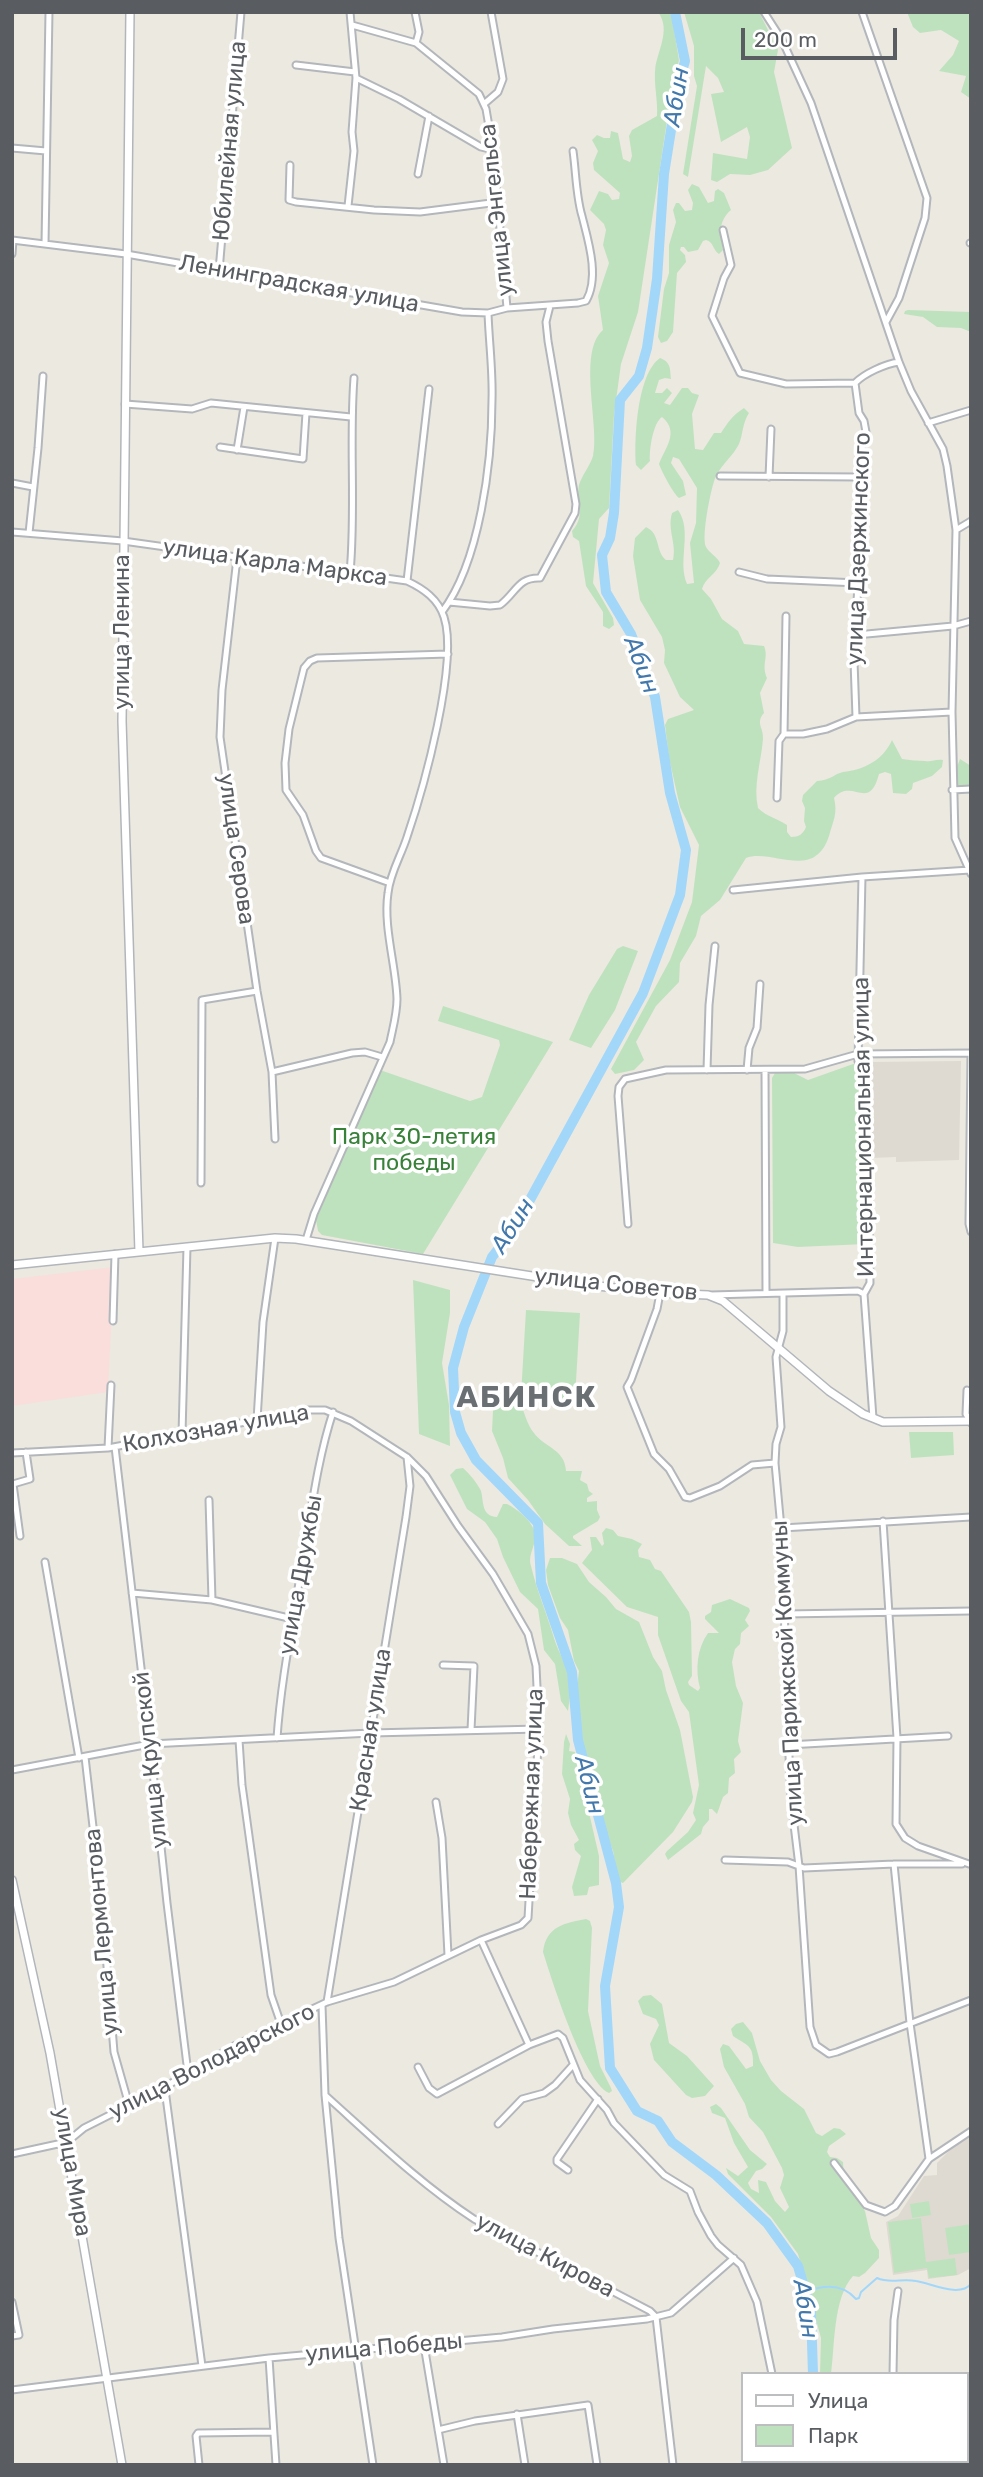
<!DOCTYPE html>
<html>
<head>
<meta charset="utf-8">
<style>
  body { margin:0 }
  #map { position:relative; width:983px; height:2477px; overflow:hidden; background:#ece9e1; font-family:Rubik,sans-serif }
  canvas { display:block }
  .frame { position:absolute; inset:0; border:14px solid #595d61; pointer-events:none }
  .legend { position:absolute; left:741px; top:2372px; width:228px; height:91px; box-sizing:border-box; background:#fff; border:2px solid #bdbec0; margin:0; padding:9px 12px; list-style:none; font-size:21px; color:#595d61 }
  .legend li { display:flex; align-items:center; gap:14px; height:35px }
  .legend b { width:35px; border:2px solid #bdbec0 }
  .scale { position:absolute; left:741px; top:28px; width:156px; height:32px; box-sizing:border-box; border:4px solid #595d61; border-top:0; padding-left:9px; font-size:21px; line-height:24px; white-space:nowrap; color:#595d61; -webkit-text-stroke:5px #fff; paint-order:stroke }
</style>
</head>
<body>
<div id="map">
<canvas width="983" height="2477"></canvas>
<div class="frame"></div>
<ul class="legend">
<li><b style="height:9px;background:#fff"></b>Улица</li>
<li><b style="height:19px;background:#bfe2be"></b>Парк</li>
</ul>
<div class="scale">200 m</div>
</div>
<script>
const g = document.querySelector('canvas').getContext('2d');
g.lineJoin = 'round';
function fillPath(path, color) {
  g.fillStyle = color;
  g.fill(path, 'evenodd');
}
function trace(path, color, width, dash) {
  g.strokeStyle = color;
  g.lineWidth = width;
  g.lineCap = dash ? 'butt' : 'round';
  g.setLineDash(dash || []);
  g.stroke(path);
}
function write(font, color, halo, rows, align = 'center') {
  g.font = font + ' Rubik,sans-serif';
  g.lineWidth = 7;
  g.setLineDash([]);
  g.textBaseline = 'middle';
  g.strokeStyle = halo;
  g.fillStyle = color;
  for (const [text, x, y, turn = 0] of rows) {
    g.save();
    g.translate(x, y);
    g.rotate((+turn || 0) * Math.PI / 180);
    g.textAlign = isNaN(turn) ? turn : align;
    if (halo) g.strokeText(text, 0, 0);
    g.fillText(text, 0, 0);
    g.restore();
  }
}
fillPath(new Path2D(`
  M961 1061 959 1160 896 1162V1157L871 1158V1062Z
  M971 2136V2268L958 2275 928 2279 927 2270 893 2275 886 2222 898 2216 924 2176 937 2175V2163L956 2144Z`), '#dedad2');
fillPath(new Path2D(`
  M114 1267 108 1392 12 1406V1279Z`), '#f9dedc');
fillPath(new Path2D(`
  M658 12H669L672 17 679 60 669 108 638 312 621 364 614 415 609 508 599 519 593 583 613 618 614 625 609 629 603 626V612L586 586 579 541 573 537 572 531C587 514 575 504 579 485 582 475 590 466 593 456 600 426 577 352 603 330L598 296 609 263 603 245 606 230 604 224 590 210 599 191 608 194 612 200 619 199 620 193 594 170 593 163 598 151 592 140 597 135 604 138H610L611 131 618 133 623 159 630 162 632 156 629 136 632 130 657 116C658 101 654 86 655 71 656 52 672 31 658 12Z
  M684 12H759L778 50 774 72 792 148 768 170 750 175 730 174 717 182 711 180 713 153 747 159 750 137 747 127 721 142 711 94 724 92 718 78 706 66 688 177 683 174 697 86 694 76V46Z
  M907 12H971V99L961 92 966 76 939 71 953 55 959 41 941 30 920 33 913 27Z
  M692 184 699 187 708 203 714 201 715 191 718 189 724 193 731 210C718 221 720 234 723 250L719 254C713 251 714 242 706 240L703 241 698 250 688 252 684 247H681L680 250 685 255 686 262 677 273 673 332 667 341 661 343 658 337 664 289 669 273V245L676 222 673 210 676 203H679L685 211 692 210 693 203 688 190Z
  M908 310 971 312V332L961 328 937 327 923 317 904 314 905 311Z
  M660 358C671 362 670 369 671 379L665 378 659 380 655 393H662L667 388 672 393 664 403 670 405 682 388H688L692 393 699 395 692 414 695 449 703 450 714 433H721C728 422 733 415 744 408L749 413C742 424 743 435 739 444 733 456 722 464 716 476 711 487 701 537 706 547 709 553 717 556 720 563 717 574 705 578 702 589L711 599 722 619 738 631 744 644 764 646C769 658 761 664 767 678L760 693 764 713C755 723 764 728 763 739 761 763 753 785 758 808 767 817 777 818 787 825V832L791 837C799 837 803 834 806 827L804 821 805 808 802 801 803 795 817 781C831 780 834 774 843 772 864 770 883 760 892 740L902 759C910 760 918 761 925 761 932 762 935 759 943 760L942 767 932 776 913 783 912 789 906 794 893 793 891 774 885 772 879 774C869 813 852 777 834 798 838 814 833 821 829 836 814 882 772 848 746 858L720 900 701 916 696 936 680 963 679 982 656 1006 636 1042 644 1060 634 1070 615 1074 611 1069 670 960 692 902 699 845 680 807 669 758 665 725 668 719 694 710 680 697 664 663 665 650 662 637 640 600 633 556 635 538 646 527C661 534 655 551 666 560H673C677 544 667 530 672 513L678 510C693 531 677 561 687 584L694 583 690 543 696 523 697 488 679 459 673 457 671 463 683 481 686 495 679 498C673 493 662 472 659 464 665 448 680 432 662 417 653 423 649 450 650 461L641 470 636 465C634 439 637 374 660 358Z
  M960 759 971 766V787L955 786V772Z
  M623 946 638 951 615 1010 591 1048 569 1040 589 995 617 949Z
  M443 1006 553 1042 423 1254 322 1235 318 1231 316 1220 380 1070 470 1101 482 1097 500 1045 499 1040 438 1021Z
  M856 1063 865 1085 866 1244 798 1247 773 1243 772 1078 775 1073H794L808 1080Z
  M413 1280 450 1290V1313L442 1363 449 1405 450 1446 419 1434Z
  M526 1310 580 1313 575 1399 521 1395Z
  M489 1397H509L520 1401C524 1411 527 1425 534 1433 545 1448 565 1449 566 1471H582L580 1480 587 1484 589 1491 593 1494 587 1498V1502L597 1501V1510L600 1517 598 1521 573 1536V1538L582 1546H569L545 1524 528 1500 508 1478 503 1458 492 1431 493 1411Z
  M909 1432H953L954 1455 911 1458Z
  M463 1468C469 1473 478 1484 481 1491 484 1502 481 1516 497 1517L503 1504H507C517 1509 530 1519 534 1530 539 1543 527 1553 531 1566 537 1591 547 1614 554 1638 559 1655 568 1663 570 1684 571 1693 569 1702 568 1711L561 1701 555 1664 544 1650 538 1609 520 1592 503 1557 497 1539 485 1522 467 1509 450 1475 456 1469Z
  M606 1528 613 1530 618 1536 632 1539 642 1544 638 1550 639 1557 650 1560 655 1569 661 1571 689 1612 691 1622 692 1676 688 1682 689 1685 698 1691 700 1688C695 1670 697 1648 708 1633H719L705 1619V1616L711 1612 712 1605 730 1599 749 1608 750 1611 745 1620 749 1626 741 1633 740 1644 735 1649 732 1662 736 1686 743 1703 738 1741 741 1752 734 1759 735 1773 729 1778 728 1793 723 1797 717 1814 712 1809H709V1820L703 1827 701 1834 668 1860 665 1854 667 1851 688 1832 696 1820 693 1813 699 1785 689 1712 681 1701 658 1635V1617L627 1607 582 1563 592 1550 590 1537H596L602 1546 604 1544 602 1533Z
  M550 1558H562L577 1564 589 1582 606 1597 616 1609 639 1622 653 1657 662 1671 666 1690 680 1730 693 1797 692 1802 673 1832 623 1883 618 1881 613 1851 604 1827 582 1741 575 1702 579 1671 574 1661 568 1630 560 1618 548 1585 546 1570Z
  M566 1734 570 1744 569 1751 575 1752 599 1856V1885L589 1887 587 1895 574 1896 572 1887 581 1856 575 1850 574 1844 579 1840 571 1825 568 1813 570 1799 562 1774 564 1742Z
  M586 1919 590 1921 592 1928 588 2011 600 2066 611 2088 612 2091 609 2093C584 2082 552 1981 543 1952 546 1926 565 1923 586 1919Z
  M651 1995 662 2004 669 2043 687 2056 714 2086 705 2096 692 2098 686 2095 654 2060 650 2044 659 2025 656 2019 643 2014 638 2001 643 1996Z
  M743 2022 752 2033 760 2061 771 2080 781 2091 804 2109 816 2133 822 2136 834 2128 840 2129 846 2134 829 2146 827 2152 830 2157 837 2158 843 2162 844 2180 865 2211 871 2238 879 2250V2258L865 2273 859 2277 853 2276C833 2298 835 2345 831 2374H820L821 2338 798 2254 771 2217 728 2174 726 2168 738 2176 748 2167 734 2143 725 2118 712 2113 710 2107 716 2104 721 2108 750 2150 767 2164 762 2169 756 2171 748 2183 751 2189 759 2193 758 2180 766 2182 775 2201 785 2212 789 2207 780 2188 784 2175 782 2168 763 2132 749 2117 745 2104 724 2067 720 2049 723 2044 729 2046 746 2069 753 2066C754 2044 747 2046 733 2036L731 2029 736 2024Z
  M929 2201 931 2215 912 2218 910 2204Z
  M921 2218 926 2262 955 2258 957 2275 929 2278 927 2268 894 2273 888 2222Z
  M971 2224V2252L949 2255 945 2228Z`), '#bfe2be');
trace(new Path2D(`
  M806 2292C823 2285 842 2283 856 2299L859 2298 861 2292 877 2278C890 2284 902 2278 916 2281 931 2283 959 2298 971 2284`), '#a2d7fa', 2);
trace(new Path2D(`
  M675 12 685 61 678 86 664 174 657 279 647 348 639 376 620 400 614 513 610 538 602 555 606 592 631 634 655 697 670 793 686 850 680 895 643 993 514 1229 492 1257 464 1327 453 1368 455 1412 461 1433 476 1460 538 1523 541 1583 572 1672 578 1740 616 1883 619 1907 605 1986 610 2068 637 2111 658 2121 672 2142 716 2175 767 2223 798 2266 811 2311 813 2374
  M820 2461V2465`), '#a2d7fa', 10);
const street = new Path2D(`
  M415 12 419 32 416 43
  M764 12 782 40 811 103 899 362 911 391 943 449 947 466 956 530 952 712 955 838 971 874
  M862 12 927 198 925 218 899 298 886 322
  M352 25 416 43 479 94 486 109 493 150 507 308
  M296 65 355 72
  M356 78 399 99 481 147 493 150
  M484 104 498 92 503 79 491 12
  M12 148 46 151
  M290 165 289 200 296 202 374 210 420 212 499 202
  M418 174 429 116
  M348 206 354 151 352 132 356 78 350 12
  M723 230 731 265 724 278 712 316 740 373 786 384 855 383C865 373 885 364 899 362
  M12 240 126 254 462 312 488 313 507 308 578 303 586 301C600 277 588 240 582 216 576 196 576 172 573 151
  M970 243H971
  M45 244 49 12
  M12 254 13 240
  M219 271 241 12
  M855 383 859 413 864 421 866 432 859 458 858 583 854 661 856 717
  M125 404 192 409 211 403 351 417
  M928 423 971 410
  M220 447 303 459 306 413
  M237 450 244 407
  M720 476 859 477
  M769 477 771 429
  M12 483 33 487
  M956 530 971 521
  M12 532 123 541 407 581C424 589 438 599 444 617 459 663 423 790 407 837 401 856 390 873 388 893 383 927 396 965 397 999 397 1014 393 1027 390 1042L314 1214 306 1240
  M29 533 38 448 43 376
  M237 558 222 690 220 737 257 991 272 1072 275 1139
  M739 572 767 579 858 583
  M350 573C356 508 349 443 354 378
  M407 581 429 389
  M449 602 490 606 500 605C516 593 518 577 540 578L575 513 576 504 548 341 546 322 550 306
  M442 612C480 562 492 462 492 400 493 371 489 342 488 313
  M856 635 953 626 971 621
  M784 734H803L827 729 856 717 952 712
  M952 790 971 789
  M777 798 779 741 784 734 786 616
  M862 877 858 1061 867 1084 870 1283 864 1294 873 1418
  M390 883 321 858 316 851 303 815 286 790 285 763 289 729 304 668 310 661 317 658 448 654
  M733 890 862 877 970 870
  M971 1054 969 1224 971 1232
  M707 1070 709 1005 715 946
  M747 1070 749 1048 757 1028 760 984
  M765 1070 766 1293
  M272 1072 352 1053 365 1052 382 1057
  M201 1183 202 1000 257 991
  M628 1224 618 1096 619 1087 625 1079 666 1070 805 1069 858 1054 971 1053
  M660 1293 657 1309 631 1380 627 1387 654 1454 669 1469 685 1497 690 1498 720 1486 752 1465 775 1463
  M783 1294V1331L776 1357 781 1427 776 1444 775 1463 784 1561 785 1668 791 1800 799 1866 810 2027 816 2045 829 2054 837 2052 971 2000
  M711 1295 858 1291 864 1294
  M113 1321 115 1254
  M967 1390 966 1414 971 1423
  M257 1420 263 1322 275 1238
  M182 1434 187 1247
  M115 1447 150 1744 167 1903 188 2073
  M108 1448 111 1385
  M12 1453 108 1448 309 1410H325L351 1421 407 1457 426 1476 458 1526 493 1574 528 1634 536 1666 539 1729 528 1918 521 1925 481 1940 394 1982 327 2002 236 2045 163 2088 84 2128 67 2142 12 2154
  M209 1500 212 1600
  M883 1521 897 1738 896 1824 905 1838 918 1846 969 1864
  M782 1528 971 1517
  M20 1536 13 1484 30 1479 26 1452
  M45 1562 79 1758
  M132 1593 212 1600 293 1619
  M785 1614 971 1611
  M443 1665 474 1666 471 1730
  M277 1738C281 1680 293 1622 302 1564 311 1514 317 1461 333 1412
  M239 1740 242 1785 271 1995 281 2024
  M788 1745 948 1736
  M85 1757 102 1905 114 2052 129 2105
  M12 1770 150 1744 371 1733 539 1729
  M436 1802 442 1838 448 1955
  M725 1860 788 1862 804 1868 894 1864H962
  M894 1864 910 2023 929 2159
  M481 1940 529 2045
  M327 2002 406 1517 410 1486 407 1457
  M322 2005 325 2095 339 2238 373 2465
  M418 2067 429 2088 437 2094 529 2045 558 2034 563 2038 580 2080 607 2110 614 2123 664 2175 690 2191 698 2212 711 2236 718 2245 741 2265 757 2302 772 2374
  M163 2088 166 2097 202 2366
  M325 2095C373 2138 419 2183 474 2219L650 2311 656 2317 673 2465
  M498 2124 522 2099 544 2093 555 2085 573 2065
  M834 2163 866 2205 885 2212 895 2206 929 2159 971 2131
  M568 2170 557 2162V2159L598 2099
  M12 2302 19 2335 12 2336
  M424 2345 444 2465
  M269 2358 276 2465
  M893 2374 894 2320 898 2291
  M12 2390 269 2358 502 2337 553 2329 647 2319 671 2313 734 2258
  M967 2400H971
  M517 2414 525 2465
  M438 2430 475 2421 588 2405 597 2465
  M777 2461V2465
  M199 2465 196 2436 198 2433 273 2432
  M887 2465 888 2461`);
const secondary = new Path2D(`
  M130 12 122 721 139 1252
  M12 1265 275 1238 296 1239 589 1285 660 1293 708 1295 723 1301 829 1391 863 1414 883 1422 971 1421
  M12 1880 50 2053 122 2465`);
trace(street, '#b3b7bb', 9);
trace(secondary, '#b2b6bb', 10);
trace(street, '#fff', 5);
trace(secondary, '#fff', 7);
write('23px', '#595d61', '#fff', [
  ["Юбилейная улица",230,141,-85],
  ["улица Энгельса",497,210,-96],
  ["Ленинградская улица",299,284,10],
  ["улица Дзержинского",859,549,-88],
  ["улица Карла Маркса",275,563,8],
  ["улица Ленина",122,632,-90],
  ["улица Серова",236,849,82],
  ["Интернациональная улица",864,1127,-91],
  ["улица Советов",616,1285,6],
  ["Колхозная улица",216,1429,-10],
  ["улица Дружбы",301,1575,-80],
  ["улица Парижской Коммуны",788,1673,-93],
  ["Красная улица",371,1730,-81],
  ["улица Крупской",151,1760,-96],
  ["Набережная улица",532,1794,-88],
  ["улица Лермонтова",102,1932,-95],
  ["улица Володарского",212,2062,-27],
  ["улица Мира",72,2172,80],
  ["улица Кирова",545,2256,28],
  ["улица Победы",384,2348,-5]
]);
write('23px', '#388139', '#fff', [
  ["Парк 30-летия",414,1137],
  ["победы",414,1163]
]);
write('italic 24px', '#4278ab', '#fff', [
  ["Абин",677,97,-81],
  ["Абин",641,665,69],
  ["Абин",513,1226,-58],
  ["Абин",589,1785,76],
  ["Абин",805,2309,81]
]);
g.letterSpacing = '2px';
write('bold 30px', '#6a6f73', '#fff', [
  ["АБИНСК",527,1398]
]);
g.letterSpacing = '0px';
</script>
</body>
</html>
